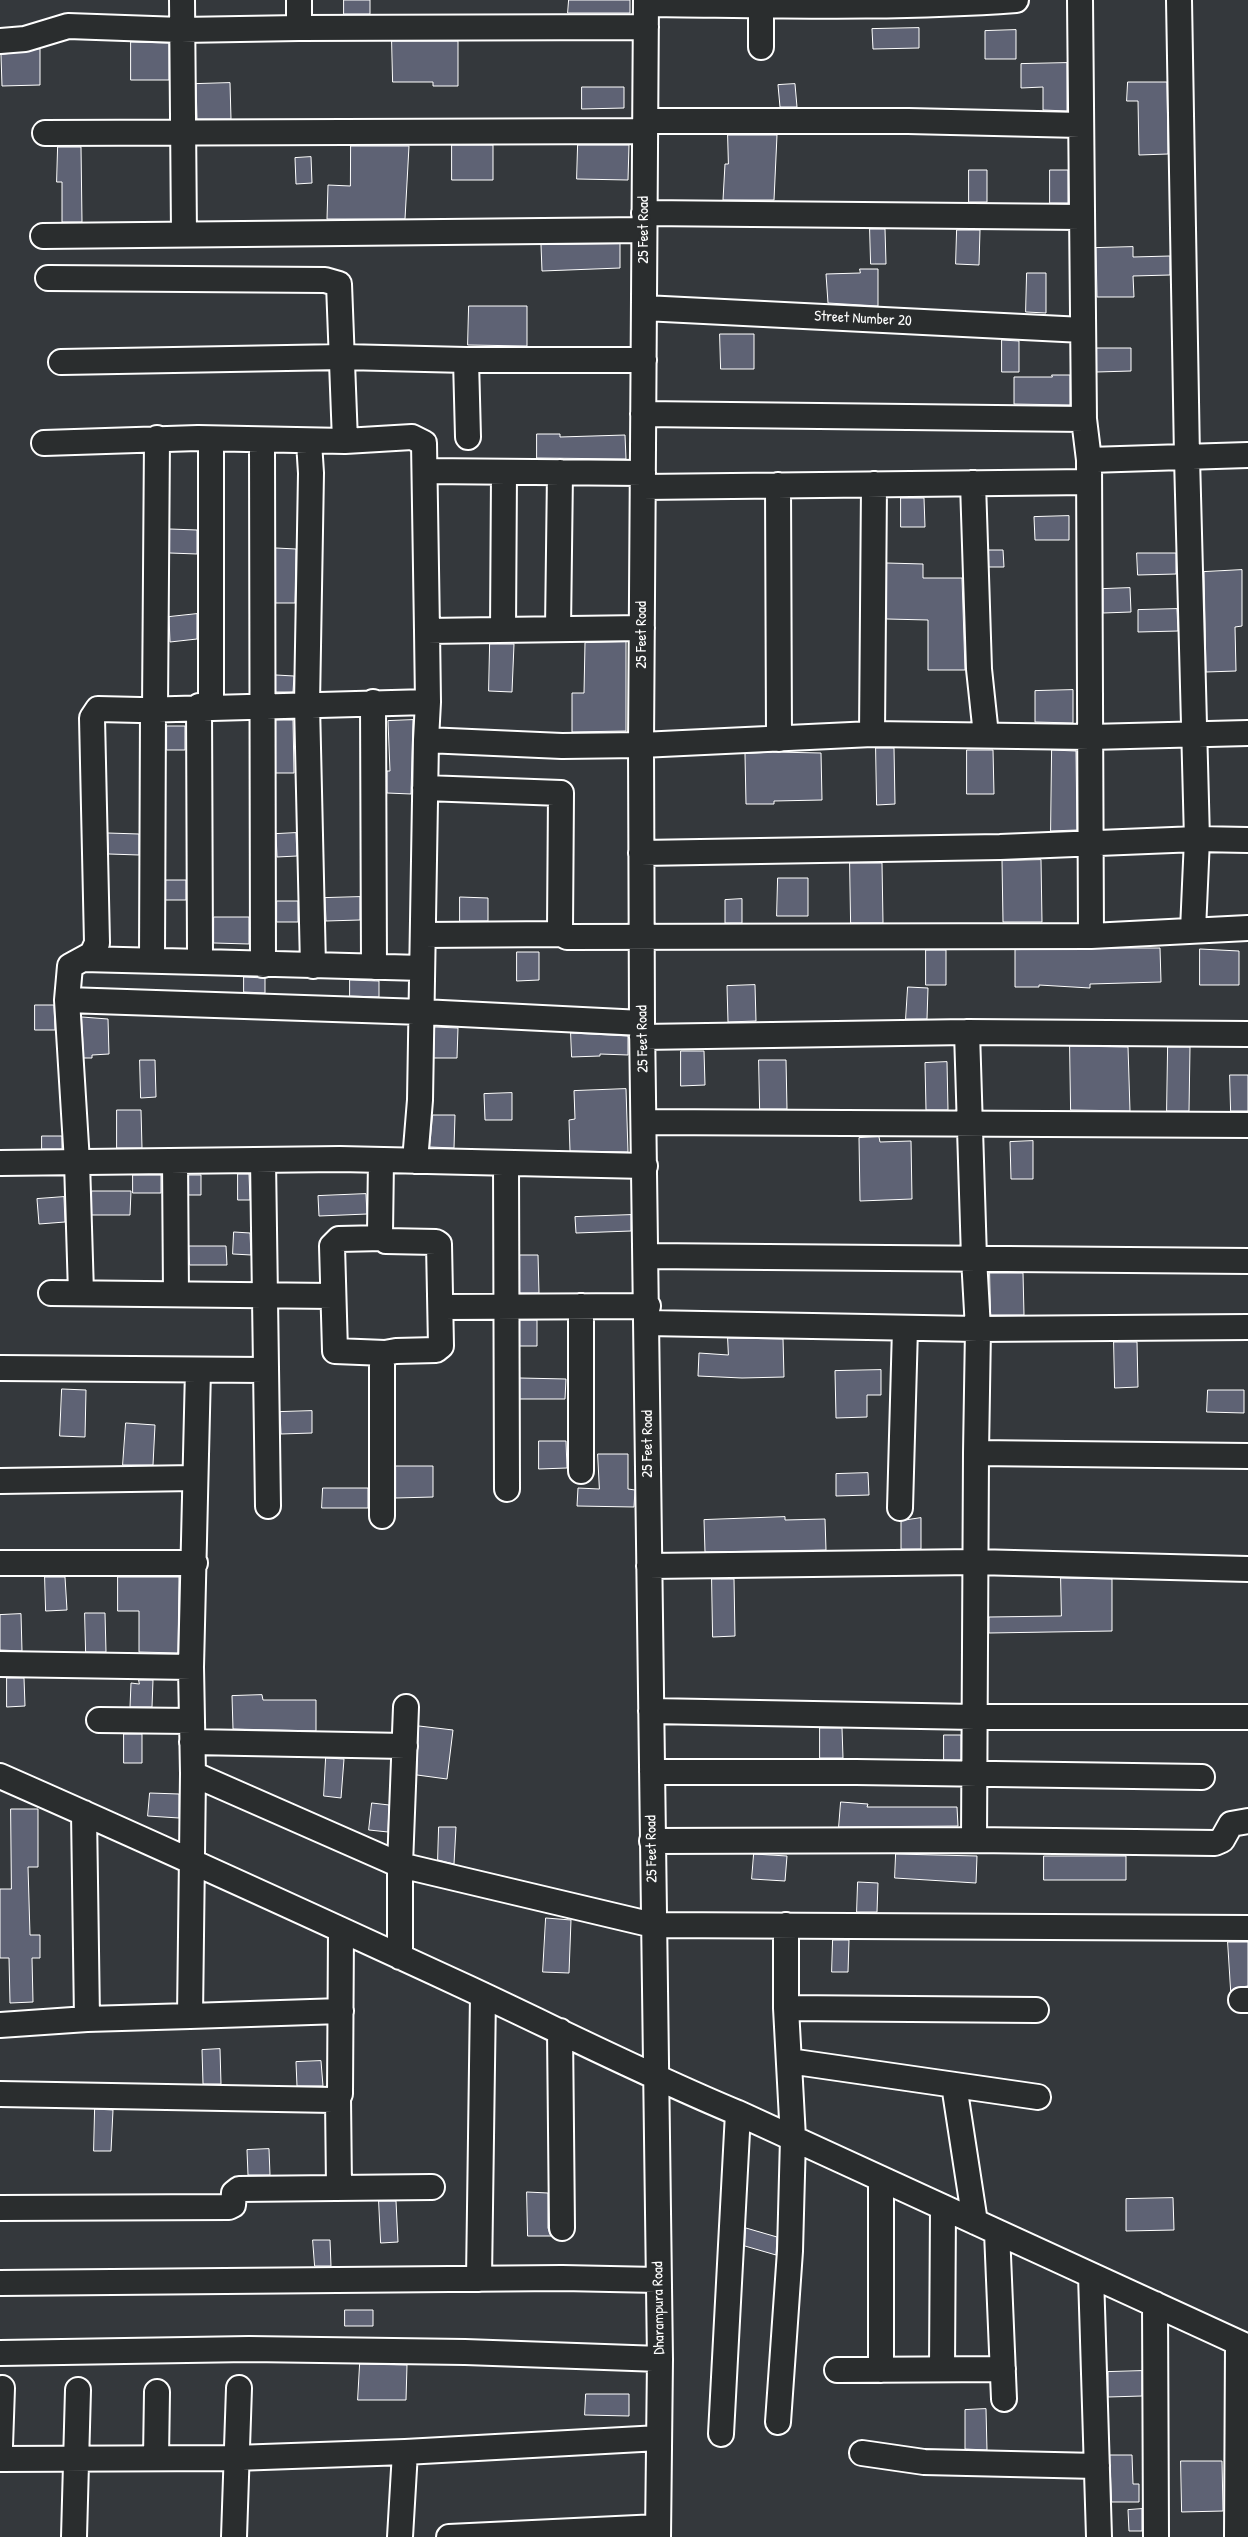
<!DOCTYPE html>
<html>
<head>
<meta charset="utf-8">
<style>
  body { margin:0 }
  canvas { display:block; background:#34383c }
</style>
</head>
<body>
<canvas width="1248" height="2537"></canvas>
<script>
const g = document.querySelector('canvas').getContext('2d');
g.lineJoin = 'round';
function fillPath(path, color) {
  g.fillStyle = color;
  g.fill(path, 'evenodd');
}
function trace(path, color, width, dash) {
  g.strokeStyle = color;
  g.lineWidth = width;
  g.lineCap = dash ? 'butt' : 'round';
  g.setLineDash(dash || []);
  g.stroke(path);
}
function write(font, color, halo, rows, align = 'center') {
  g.font = font + ' "Patrick Hand",sans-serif';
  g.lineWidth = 4.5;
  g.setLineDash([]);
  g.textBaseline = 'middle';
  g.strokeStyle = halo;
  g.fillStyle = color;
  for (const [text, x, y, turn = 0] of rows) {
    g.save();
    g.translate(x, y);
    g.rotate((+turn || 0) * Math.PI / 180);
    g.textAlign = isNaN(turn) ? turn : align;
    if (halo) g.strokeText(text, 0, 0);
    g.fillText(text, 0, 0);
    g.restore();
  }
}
const building = new Path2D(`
  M344 0H370V14H344Z
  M569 0H630V13H568Z
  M919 28V48L873 49 872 29Z
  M1016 30V59H985V31Z
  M392 41H458V86H433V82H393Z
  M131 42 169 43V80H131Z
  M40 49V85L2 86 1 55Z
  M1067 63V111L1043 110V87L1021 88V64Z
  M1128 82H1167L1168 154 1139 155 1138 101H1127Z
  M230 83 231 119H197L196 84Z
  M795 84 797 107H780L778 85Z
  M582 87H624V108L582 109Z
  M728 135H777L774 200H723L725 164H728Z
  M452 145H493V180H452Z
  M578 145H629L628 180 577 179Z
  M351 146H409L405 219H327L328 185 350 186Z
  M58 147H81L82 222H62V182H57Z
  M311 157 312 183 296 184 295 158Z
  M969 170H987V202H969Z
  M1050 170H1068V203H1050Z
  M870 229H885L886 264H871Z
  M957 230H980L979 265 956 264Z
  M620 244V268L542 271 541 245Z
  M1133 247V257L1170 256V275L1133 276 1134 297H1097L1096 248Z
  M860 269H878V306L828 303 826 274 860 273Z
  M1027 273H1046V313L1026 312Z
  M469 306H527V346L468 345Z
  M720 334H754V369H721Z
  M1002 340 1019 341V372H1002Z
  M1097 348H1131V371L1097 372Z
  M1052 375H1070V405L1014 404V377H1052Z
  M537 434H560V437L625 435 626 459 537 458Z
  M901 498H924L925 527H901Z
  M1069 516V540H1035L1034 517Z
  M170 529 197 530V554L170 553Z
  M276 548 296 549 295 603H276Z
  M989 550H1003L1004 567H989Z
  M1137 553H1176V574L1138 575Z
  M887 563 923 564V578H962L965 670H928V620L887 619Z
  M1242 570V626L1235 627 1236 671 1206 672 1204 572Z
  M1130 588 1131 612 1103 613V589Z
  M1177 609 1178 631 1138 632V610Z
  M197 614V639L170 642 169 617Z
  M626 642V731L572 732V693H584L585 643Z
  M490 644H514L512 692 489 691Z
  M276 675 294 676 293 692H276Z
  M1073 690V723L1035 722V691Z
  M276 720H293L294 773H276Z
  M413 720 411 794 387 793V771H390L388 721Z
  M167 726H185V750H167Z
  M876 748H894L895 804 877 805Z
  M967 750H993L994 794H967Z
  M1052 750 1076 751 1077 830 1051 831Z
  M773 752 821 753 822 800 774 801V804H746L745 754Z
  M108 833 139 834V855L109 854Z
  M296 833 297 856 277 857 276 834Z
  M1041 860 1042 922H1003L1002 861Z
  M850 863H882L883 923H851Z
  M778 878H808V916H777Z
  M166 880H186V900H166Z
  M360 897V920L326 921 325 898Z
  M460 897 488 898V921H460Z
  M742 899V923H725V900Z
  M277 901H298V922H277Z
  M214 917H249V944L214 943Z
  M1120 948H1160L1161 982 1090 984V988L1039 985V987H1015V950Z
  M1200 949 1239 951V985H1200Z
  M926 950H946V985H926Z
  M517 952H539V980L517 981Z
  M244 977 265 978V993L244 992Z
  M350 980 379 981V997L350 996Z
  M755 985 756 1021 728 1022 727 986Z
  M908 987 928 988 927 1019H906Z
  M35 1005H54L55 1030H35Z
  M82 1017 108 1019 109 1054 92 1055V1058H84Z
  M435 1027 458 1028 457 1058H434Z
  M571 1033 628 1036V1055L600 1054V1056L572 1057Z
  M1070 1046 1128 1047 1130 1111 1071 1110Z
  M1168 1047H1190L1189 1111H1167Z
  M681 1051H704L705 1085 681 1086Z
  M140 1060H155L156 1097 141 1098Z
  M759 1060H786L787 1109H760Z
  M947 1062 948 1110H926L925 1063Z
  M1230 1075H1248V1111H1231Z
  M626 1089 628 1152 570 1151 569 1120 575 1119 574 1091Z
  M512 1093V1120H485L484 1094Z
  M117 1110H141L142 1148H117Z
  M433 1115H455L454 1148 430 1147Z
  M42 1136H62V1149H42Z
  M879 1137 880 1142 911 1141 912 1199 860 1201 859 1138Z
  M1033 1141V1179H1011L1010 1142Z
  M238 1174H249L250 1200H238Z
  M133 1175H161V1193H133Z
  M189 1175H201V1195H189Z
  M92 1191H131L130 1215H92Z
  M366 1194 367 1214 319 1216 318 1196Z
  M64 1197 65 1222 39 1224 37 1199Z
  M631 1215V1231L576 1233 575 1217Z
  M234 1232 250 1233 251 1255 233 1254Z
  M189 1246H226L227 1265H190Z
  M520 1255H538L539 1293H520Z
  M990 1273H1023L1024 1315H991Z
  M520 1320H537V1346H520Z
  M728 1338 783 1339 784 1377 742 1378 698 1376 699 1353 728 1355Z
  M1114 1342H1137L1138 1387 1115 1388Z
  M881 1370V1395H867V1417L836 1418 835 1371Z
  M520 1378 566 1379 565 1399H520Z
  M62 1389 86 1390 85 1437 60 1436Z
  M1208 1390H1244V1413L1207 1412Z
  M312 1411V1433L281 1434 280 1412Z
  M126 1423 155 1425 153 1465H123Z
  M539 1441H566L567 1468 539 1469Z
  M598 1454H628V1489L635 1490 634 1507 577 1506 578 1488 599 1489Z
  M396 1466H433V1497L396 1498Z
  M868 1473 869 1495 836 1496V1474Z
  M323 1488H368V1508H322Z
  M785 1517V1520L825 1519 826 1550 705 1552 704 1520Z
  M921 1518V1549H901V1521Z
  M45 1577H65L67 1610 46 1611Z
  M118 1577H179L178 1653 139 1652V1611H118Z
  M1061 1578 1112 1579V1631L989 1633V1617L1061 1616Z
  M712 1579H734L735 1636 713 1637Z
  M85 1613H105L106 1652H86Z
  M21 1614 22 1651 0 1650V1615Z
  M7 1678H24L25 1706 7 1707Z
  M139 1680H153L152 1707H130L131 1683 139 1684Z
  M262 1695 263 1700H316V1731L233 1729 232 1696Z
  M419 1726 453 1730 447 1779 417 1775Z
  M820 1728H842L843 1758H820Z
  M124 1734H142V1763H124Z
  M944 1735H961V1760H944Z
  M326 1758 344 1759 341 1798 324 1796Z
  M150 1793 179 1794V1818L148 1816Z
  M841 1802 868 1804 867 1807H957L958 1826 839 1827Z
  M372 1803 389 1805 388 1832 369 1830Z
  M11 1809H38V1867H28L30 1935H40V1958H32L33 2002 10 2003 9 1958H0V1889H11Z
  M439 1827H456L454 1864 438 1860Z
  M754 1854 787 1856 785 1881 752 1879Z
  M896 1854 977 1856 976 1883 895 1878Z
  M1044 1856H1126V1880H1044Z
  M858 1882 878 1883 877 1912H857Z
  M546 1918 571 1920 569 1973 543 1972Z
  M833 1940H849L848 1972H832Z
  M1228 1942H1248V1986L1235 1988 1231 1991Z
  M220 2049 221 2084H203L202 2050Z
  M321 2061 323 2086H297L296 2062Z
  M95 2109 113 2110 111 2151H94Z
  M269 2149 270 2175H248L247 2150Z
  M527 2192 548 2193V2228L551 2236H528Z
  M1173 2198 1174 2230 1126 2231V2199Z
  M379 2201H396L398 2242 381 2243Z
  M746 2228 777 2237 776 2255 745 2246Z
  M313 2240H330L331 2266H315Z
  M345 2310H373V2326H345Z
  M360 2364 407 2365 406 2400H358Z
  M1142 2371V2396L1108 2397V2372Z
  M586 2394H629V2416L585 2415Z
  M986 2409 987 2450 965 2449V2410Z
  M1110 2455H1132L1133 2484H1139V2502H1112Z
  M1181 2461H1222L1223 2511 1182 2512Z
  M1142 2509V2531H1129L1128 2510Z`);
fillPath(building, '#5e6274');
trace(building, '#fff', 1);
const minor = new Path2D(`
  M182 0 184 234
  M299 0V28L646 27
  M646 0 641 745 642 1023 660 2359 658 2537
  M761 0V47
  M1080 0 1084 419 1089 460 1091 936
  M1179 0 1187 457 1197 839 1193 930
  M646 4C769 5 893 9 1016 0
  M0 41 25 39 68 26 181 30 299 28
  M645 121H908L1080 125
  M45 133 645 131
  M644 213 1081 217
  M43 236 644 230
  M644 308 1083 330
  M466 360 468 437
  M61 362 343 357 466 360H644
  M643 414 1084 419
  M211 439V706
  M262 440 263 965
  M345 441 412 437 424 443 427 631
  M309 442 311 473 307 704 313 966
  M44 443 198 438 345 441 339 284 325 280 48 278
  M1089 460 1248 455
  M425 471 643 473
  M973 483 979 669 986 735
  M778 485 779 739
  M643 487 1089 482
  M558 629 560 472
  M503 630 504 472
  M373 702 374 967
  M428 702 427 631 642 628
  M199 706 200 956 202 962 422 968
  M155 709 157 438
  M872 734 874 484
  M425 788 561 793 560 929 561 934 567 937 1091 936 1248 928
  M641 853 1000 847 1197 839 1248 840
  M423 935 561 934
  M83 959 202 962
  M152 960 153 709
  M67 1000 77 1162 81 1293
  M642 1023 422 1012 67 1000 70 966 92 954 97 943 92 718 98 709 140 710 428 702 426 740 562 746 641 745 872 734 1090 737 1248 733
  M967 1032 974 1258 978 1329 976 1453
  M642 1037 967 1032 1248 1034
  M644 1122 1248 1125
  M263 1160 268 1506
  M381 1160 380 1233 386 1241 436 1242 439 1244 441 1346 436 1350 396 1351 385 1353 382 1361V1516
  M175 1161 176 1294
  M415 1161 420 1100 426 740
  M0 1163 340 1159 645 1166
  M506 1163 507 1489
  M383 1238 339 1239 332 1246 335 1351 385 1353
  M647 1256 1248 1261
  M51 1293 333 1296
  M581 1306V1471
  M441 1307 648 1306
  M647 1323 978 1329 1248 1327
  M0 1368 265 1370
  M1248 1456 976 1453 974 1840 1215 1843 1222 1840 1231 1824 1248 1821
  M0 1481 195 1478
  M900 1508 905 1328
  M0 1563H195
  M649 1566 975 1562 1248 1569
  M0 1664 191 1667
  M651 1711 975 1717H1248
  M99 1720 192 1721
  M192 1742 405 1746
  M652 1772H856L1202 1777
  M193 1774 191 1667 198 1370
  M0 1776C157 1845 312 1916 468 1988 558 2030 646 2075 738 2113L1248 2347
  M652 1841 974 1840
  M400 1957V1865L406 1707
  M1241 2000H1248
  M786 2008 1036 2010
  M341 2011 190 2016 193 1774 400 1865 653 1925 1248 1928
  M87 2019 190 2016
  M0 2025 87 2019 84 1813
  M560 2031 562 2228
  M789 2061 1038 2097
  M954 2085 975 2222
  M0 2094 333 2100 338 2098 340 2094 341 1930
  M338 2098 339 2188
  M0 2208 229 2207 233 2205 234 2193 239 2189 432 2187
  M997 2232 1004 2399
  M1091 2275 1099 2537
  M479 2279 483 1995
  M0 2283 562 2278 658 2280
  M1155 2304 1156 2537
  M0 2353 249 2349 465 2352 660 2359
  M942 2369 943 2207
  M837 2370 1003 2369
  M881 2370V2179
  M778 2422 790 2251 793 2138 786 2008V1925
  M721 2434 738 2113
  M0 2446 2 2388
  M862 2453 924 2462 1097 2466
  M156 2458 157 2392
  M0 2459 235 2458 405 2452 659 2438
  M74 2537 78 2390
  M234 2537 239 2388
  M400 2537 405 2452
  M449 2537 658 2527
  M1237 2537 1238 2343`);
trace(minor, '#fff', 28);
trace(minor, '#2a2d2e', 24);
write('15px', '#fff', '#2a2d2e', [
  ["25 Feet Road",644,230,-90],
  ["Street Number 20",863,319,3],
  ["25 Feet Road",642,635,-90],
  ["25 Feet Road",643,1039,-91],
  ["25 Feet Road",648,1444,-90],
  ["25 Feet Road",652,1849,-91],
  ["Dharampura Road",659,2308,-91]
]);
</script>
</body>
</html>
